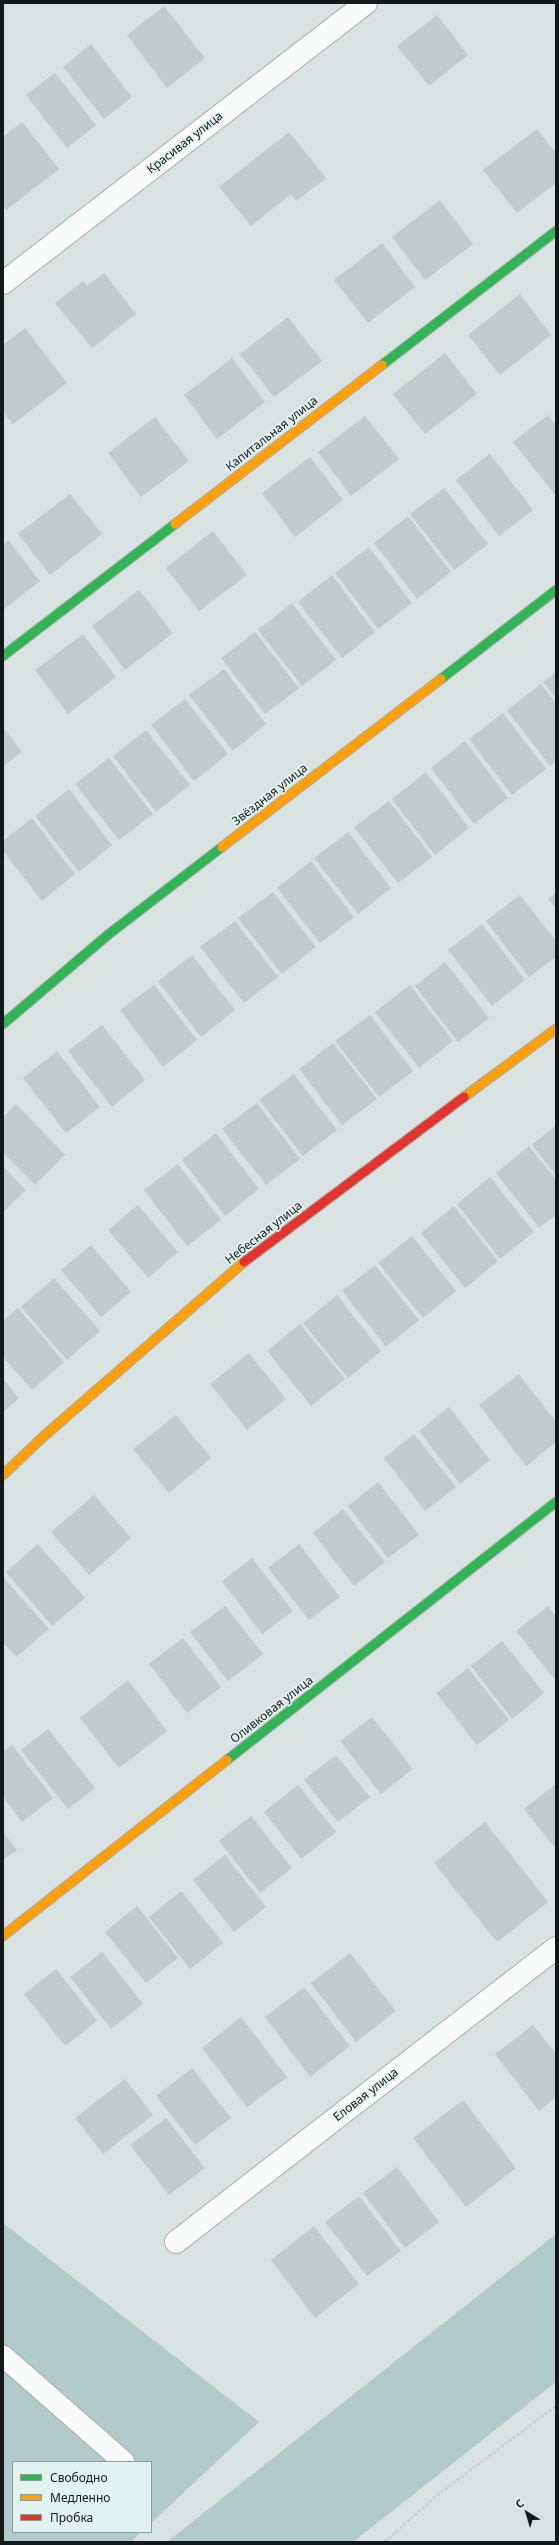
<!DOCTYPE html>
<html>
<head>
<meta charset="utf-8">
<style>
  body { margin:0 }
  #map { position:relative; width:559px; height:2545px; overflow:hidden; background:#d8e2e0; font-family:"Noto Sans",sans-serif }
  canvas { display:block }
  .frame { position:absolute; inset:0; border:4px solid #131818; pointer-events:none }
  .legend { position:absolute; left:12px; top:2461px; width:140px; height:72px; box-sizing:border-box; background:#e2f2f1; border:1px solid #8f9b9a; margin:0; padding:5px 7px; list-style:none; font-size:12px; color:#131818 }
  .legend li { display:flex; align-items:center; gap:8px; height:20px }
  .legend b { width:20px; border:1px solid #8f9b9a }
  .north { position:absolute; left:507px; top:2493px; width:40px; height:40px; -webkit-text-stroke:3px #e2f2f1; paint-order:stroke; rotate:322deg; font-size:11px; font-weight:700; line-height:16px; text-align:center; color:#131818 }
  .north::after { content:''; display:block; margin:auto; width:14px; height:18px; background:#131818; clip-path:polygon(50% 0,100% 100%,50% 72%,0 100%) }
</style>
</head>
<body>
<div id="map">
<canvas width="559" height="2545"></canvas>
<div class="frame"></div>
<ul class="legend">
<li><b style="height:5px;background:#30b455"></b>Свободно</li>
<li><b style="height:5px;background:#ff9f0a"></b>Медленно</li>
<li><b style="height:5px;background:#e5322d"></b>Пробка</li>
</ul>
<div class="north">С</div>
</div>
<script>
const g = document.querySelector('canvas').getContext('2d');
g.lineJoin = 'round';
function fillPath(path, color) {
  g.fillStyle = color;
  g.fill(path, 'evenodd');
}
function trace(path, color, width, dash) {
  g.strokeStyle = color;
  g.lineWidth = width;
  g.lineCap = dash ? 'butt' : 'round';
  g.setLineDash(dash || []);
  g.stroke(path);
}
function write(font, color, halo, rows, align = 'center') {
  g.font = font + ' "Noto Sans",sans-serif';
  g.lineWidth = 3.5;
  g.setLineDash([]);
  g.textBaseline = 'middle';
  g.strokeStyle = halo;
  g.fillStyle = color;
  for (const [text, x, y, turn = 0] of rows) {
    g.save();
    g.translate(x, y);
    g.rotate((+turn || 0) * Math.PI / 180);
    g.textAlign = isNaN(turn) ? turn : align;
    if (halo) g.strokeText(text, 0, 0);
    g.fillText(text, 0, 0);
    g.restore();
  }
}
fillPath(new Path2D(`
  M3 2223 259 2422 151 2523V2462H13V2532H141L131 2542H3Z
  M556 2234V2382L353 2542H167Z`), '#b0cbc9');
fillPath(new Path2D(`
  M164 6 205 58 167 88 127 35Z
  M437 15 468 55 429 86 397 46Z
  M91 44 132 97 104 119 63 67Z
  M55 73 96 125 67 148 26 95Z
  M22 122 59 169 6 210 3 205V137Z
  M537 129 556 153V183L517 213 483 170Z
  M289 132 326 178 296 201 291 194 251 226 219 187Z
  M440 200 473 244 425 280 392 237Z
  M382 243 415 287 368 323 334 280Z
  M104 273 136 314 92 348 55 303 83 281 87 286Z
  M520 294 551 335 500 375 468 335Z
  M288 317 322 361 274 397 240 354Z
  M25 328 67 383 13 424 3 412V345Z
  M445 353 477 394 425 434 393 394Z
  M232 358 265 402 217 439 184 395Z
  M548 415 556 426V496L513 442Z
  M365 416 399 459 351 496 318 452Z
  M155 417 189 461 141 497 108 453Z
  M490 454 533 510 499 536 456 480Z
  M310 457 343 500 295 537 262 493Z
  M444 488 488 544 454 570 410 514Z
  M70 494 102 534 50 575 18 534Z
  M408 516 451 572 417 599 374 543Z
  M213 531 247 575 199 611 166 568Z
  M8 540 40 581 3 610V545Z
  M369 547 412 603 378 629 335 573Z
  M332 575 375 632 342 658 298 602Z
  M139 590 173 633 125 670 92 626Z
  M292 603 336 660 302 686 258 630Z
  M255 632 299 688 265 714 221 658Z
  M83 634 116 677 68 714 35 670Z
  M224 669 266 724 233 751 189 695Z
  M556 672V698L543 682Z
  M541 684 556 703V761L550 766 507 710Z
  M185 699 228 754 194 781 151 725Z
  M503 713 546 769 512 795 469 739Z
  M3 727 22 752 3 766Z
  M146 730 190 785 156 812 113 756Z
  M465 741 508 798 474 824 431 768Z
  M109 758 153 814 119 840 75 784Z
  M426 772 469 828 435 855 392 799Z
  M69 789 112 845 79 872 35 816Z
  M389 801 432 857 398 883 354 827Z
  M32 818 75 874 42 901 3 851V841Z
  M348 832 391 888 358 914 314 858Z
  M311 861 354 917 320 943 277 888Z
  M273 892 316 947 282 974 238 918Z
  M556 893V909L548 899Z
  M520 895 556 941V957L529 977 486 921Z
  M235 921 278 977 244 1003 200 947Z
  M482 924 525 980 492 1006 448 950Z
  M192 955 235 1010 201 1037 158 981Z
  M445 962 489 1018 458 1042 415 986Z
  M154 985 197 1040 163 1067 120 1010Z
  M410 985 453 1041 419 1068 375 1012Z
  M370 1015 413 1071 379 1097 335 1041Z
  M102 1025 145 1080 112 1107 68 1051Z
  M333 1043 377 1099 342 1125 299 1069Z
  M57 1051 100 1107 66 1133 23 1078Z
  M294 1074 337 1130 303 1156 259 1100Z
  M257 1103 300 1159 266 1185 222 1129Z
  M16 1104 65 1155 35 1185 3 1153V1117Z
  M556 1125V1175L532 1145Z
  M216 1133 259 1189 225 1216 182 1160Z
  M529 1146 556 1180V1215L539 1228 496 1173Z
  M178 1164 221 1220 187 1246 144 1190Z
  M3 1166 26 1190 3 1212Z
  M490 1177 534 1232 500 1259 457 1204Z
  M138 1205 178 1252 148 1278 108 1230Z
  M454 1206 498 1261 465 1288 421 1233Z
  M412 1236 456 1291 423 1318 378 1263Z
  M91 1245 131 1292 101 1317 61 1270Z
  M375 1265 419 1320 386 1347 342 1291Z
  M54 1278 100 1331 67 1360 21 1307Z
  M337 1295 381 1351 348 1378 303 1323Z
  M18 1308 64 1362 32 1390 3 1357V1321Z
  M300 1324 345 1379 311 1406 267 1351Z
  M249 1353 286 1399 247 1430 210 1384Z
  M519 1374 556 1422V1442L526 1466 479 1405Z
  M3 1379 19 1398 3 1412Z
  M449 1407 490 1460 460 1484 419 1431Z
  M176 1415 211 1458 169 1493 133 1449Z
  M414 1434 456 1487 425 1511 384 1458Z
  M378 1482 419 1535 388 1558 348 1506Z
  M94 1495 131 1538 89 1575 51 1532Z
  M343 1509 385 1562 354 1586 313 1533Z
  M38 1544 85 1598 52 1626 6 1572Z
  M299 1544 340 1597 309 1620 268 1568Z
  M252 1558 293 1611 262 1634 222 1581Z
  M3 1577 49 1629 16 1657 3 1642Z
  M225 1606 263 1654 228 1681 190 1632Z
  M548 1606 556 1616V1681L516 1631Z
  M183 1638 221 1687 187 1713 149 1664Z
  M502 1641 544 1693 512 1719 471 1666Z
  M468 1668 509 1720 477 1745 436 1693Z
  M128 1680 167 1731 119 1768 80 1718Z
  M372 1717 413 1769 381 1794 340 1741Z
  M48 1729 95 1788 68 1809 21 1750Z
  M12 1745 53 1798 22 1822 3 1797V1752Z
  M336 1755 370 1797 338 1822 304 1780Z
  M556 1784V1849L524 1809Z
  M298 1785 336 1832 301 1859 264 1812Z
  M251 1816 292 1868 260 1893 219 1841Z
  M485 1822 548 1902 497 1942 434 1863Z
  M3 1832 17 1850 3 1860Z
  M225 1855 266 1907 234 1932 193 1880Z
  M181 1891 223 1943 190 1969 149 1917Z
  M137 1906 178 1958 146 1983 105 1932Z
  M102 1952 143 2004 111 2029 70 1977Z
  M350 1953 396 2011 356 2042 311 1983Z
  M56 1969 97 2021 65 2046 24 1994Z
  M304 1987 350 2046 310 2077 265 2017Z
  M241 2017 287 2077 247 2107 202 2048Z
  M533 2025 556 2054V2097L539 2111 495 2054Z
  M192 2068 231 2118 195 2145 156 2096Z
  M125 2079 153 2115 103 2154 75 2118Z
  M463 2100 516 2168 466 2207 413 2138Z
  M166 2118 205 2168 169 2195 130 2145Z
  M397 2167 439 2222 405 2248 363 2193Z
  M359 2196 401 2251 367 2276 325 2222Z
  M314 2226 359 2284 315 2318 271 2260Z`), '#c3cac9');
const lane = new Path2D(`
  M3 2356 124 2462`);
const street = new Path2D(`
  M3 283 366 3
  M176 2242 556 1948`);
const fast = new Path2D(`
  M382 365 556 231
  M3 656 175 524
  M441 679 556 590
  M3 1024 109 934 222 847
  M227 1760 556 1502`);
const slow = new Path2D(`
  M175 524 382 365
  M222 847 441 679
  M464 1097 556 1029
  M3 1475 44 1436 244 1262
  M3 1936 227 1760`);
const jam = new Path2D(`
  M244 1262 464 1097`);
trace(lane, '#a6adac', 23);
trace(street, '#a6adac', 24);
trace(fast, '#a6adac', 11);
trace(slow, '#a6adac', 11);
trace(jam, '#a6adac', 11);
trace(new Path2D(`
  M385 2542 435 2497 556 2406`), '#cacdcc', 2.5, [3, 2]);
trace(lane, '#f9fbfa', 21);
trace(street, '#f9fbfa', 22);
trace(fast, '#30b455', 9);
trace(slow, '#ff9f0a', 9);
trace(jam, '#e5322d', 9);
write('12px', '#131818', '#e2f2f1', [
  ["Красивая улица",185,143,-38],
  ["Капитальная улица",272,434,-38],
  ["Звёздная улица",270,795,-38],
  ["Небесная улица",264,1233,-38],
  ["Оливковая улица",272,1710,-38],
  ["Еловая улица",366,2095,-38]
]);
</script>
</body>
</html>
